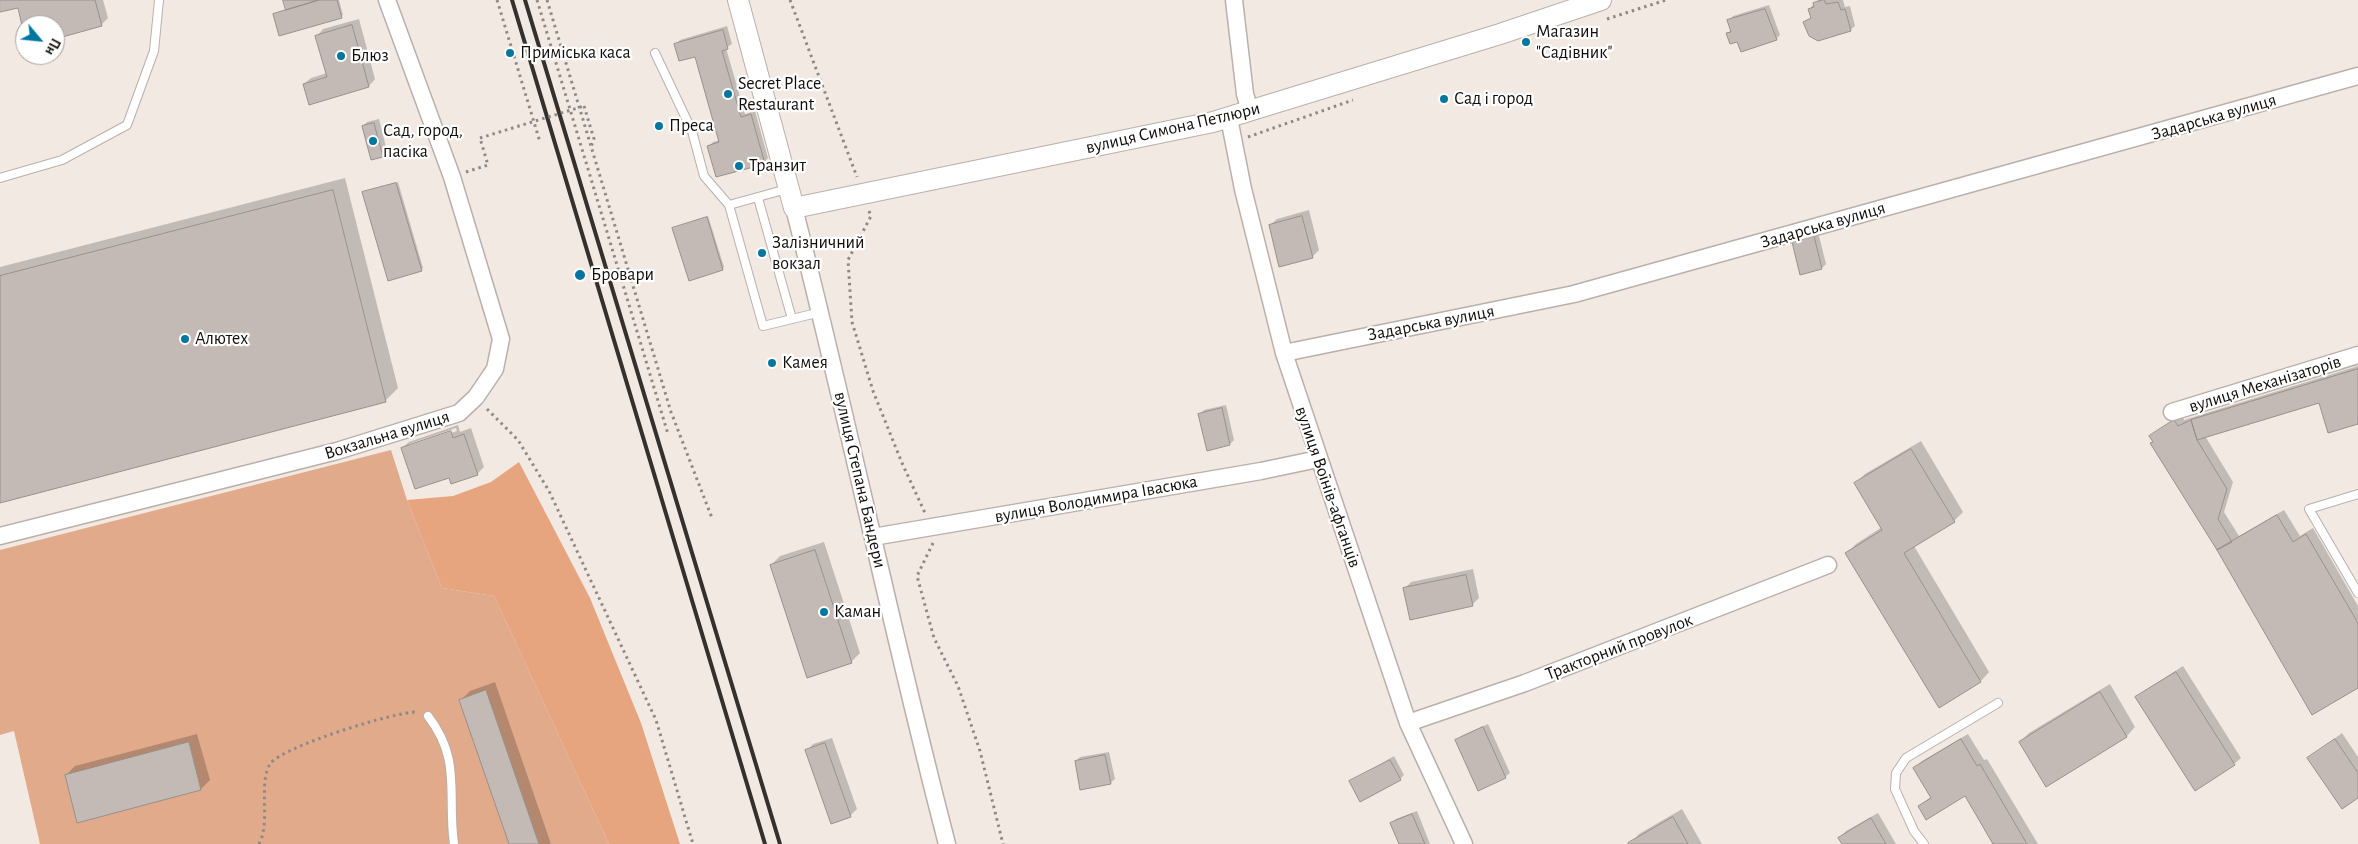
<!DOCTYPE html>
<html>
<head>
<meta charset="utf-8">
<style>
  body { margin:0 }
  #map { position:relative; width:2358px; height:844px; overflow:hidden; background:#f2e9e3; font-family:"Alegreya Sans",sans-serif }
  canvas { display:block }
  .north { position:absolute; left:15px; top:15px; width:50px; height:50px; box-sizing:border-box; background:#fff; border:1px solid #a09f9e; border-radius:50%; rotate:118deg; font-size:14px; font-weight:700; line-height:20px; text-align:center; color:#110e0c }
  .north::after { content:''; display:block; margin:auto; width:18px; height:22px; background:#0177a0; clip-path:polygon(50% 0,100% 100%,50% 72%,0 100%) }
</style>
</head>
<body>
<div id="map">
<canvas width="2358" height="844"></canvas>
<div class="north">Пн</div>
</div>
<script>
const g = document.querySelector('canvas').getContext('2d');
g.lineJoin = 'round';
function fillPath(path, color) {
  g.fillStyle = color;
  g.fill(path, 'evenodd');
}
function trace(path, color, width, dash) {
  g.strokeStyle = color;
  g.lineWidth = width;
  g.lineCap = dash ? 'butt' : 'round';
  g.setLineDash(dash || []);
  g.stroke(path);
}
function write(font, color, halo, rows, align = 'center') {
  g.font = font + ' "Alegreya Sans",sans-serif';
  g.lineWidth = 4.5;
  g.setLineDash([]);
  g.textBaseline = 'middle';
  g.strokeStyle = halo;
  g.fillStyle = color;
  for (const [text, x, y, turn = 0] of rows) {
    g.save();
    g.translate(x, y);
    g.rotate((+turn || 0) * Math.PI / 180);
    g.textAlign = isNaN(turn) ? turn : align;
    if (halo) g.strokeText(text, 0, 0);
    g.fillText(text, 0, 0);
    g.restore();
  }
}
fillPath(new Path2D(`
  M391 450 407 500 442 588 494 596 609 844H40L14 731 0 735V550Z`), '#e0aa8b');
fillPath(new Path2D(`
  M519 462 590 598 641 723 680 844H609L494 596 442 588 407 500 453 496 491 482Z`), '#e6a57e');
fillPath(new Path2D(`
  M0 0H103L108 18 101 25 55 37V25H25V34L19 6 0 11Z
  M285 0H339L343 15 341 16 274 14 287 9Z
  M1818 0H1843L1845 7 1850 6 1855 26 1850 30 1805 22 1812 17 1809 9Z
  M1769 5 1780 35 1776 39 1727 34 1732 29 1728 21 1733 16Z
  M359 19 375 79 369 86 310 103 304 84 311 78 327 73 317 36 323 29Z
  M727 26 732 44 726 48 745 114 755 111 768 158 764 163 709 146 713 142 720 140 696 55 676 44 680 40Z
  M379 119 387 151 383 156 372 159 363 126 367 122Z
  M345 178 398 388 385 401 0 501V267Z
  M398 182 423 268 421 270 366 191Z
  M1309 210 1319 250 1312 257 1270 225 1277 219Z
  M708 216 724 267 722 269 674 228Z
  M1818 232 1826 264 1822 268 1793 242 1798 238Z
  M2358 366V423L2320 401 2205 436 2233 482 2224 512 2239 536 2284 510 2300 536 2313 528 2358 606V686L2313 713 2151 436 2181 414 2184 420Z
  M1226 405 1234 440 1230 444 1200 414 1204 410Z
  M458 425 460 432 471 428 484 467 477 474 402 448 409 442ZM456 428 457 431 409 447V444Z
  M1921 441 1963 512 1954 521 1914 546 1989 672 1981 681 1847 553 1856 544 1882 527 1856 483 1865 474Z
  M824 542 860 653 851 662 771 565 780 556Z
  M1473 569 1479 598 1472 605 1404 589 1411 582Z
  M2183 666 2241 758 2234 764 2137 698 2144 691Z
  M495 682 551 844H511L461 700 470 691Z
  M2110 684 2135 727 2127 736 2046 785 2020 742 2029 733Z
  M1488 724 1510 773 1505 777 1457 741 1461 736Z
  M2342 733 2358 757V796L2309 758Z
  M197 734 210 780 201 789 66 775 75 766Z
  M1968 734 1984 760 1987 759 2038 844H1995L1966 795 1919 806 1932 796 1915 768 1922 761Z
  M832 738 857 809 850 816 807 751 813 744Z
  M1109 752 1115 779 1110 783 1076 761 1080 757Z
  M1394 756 1404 775 1400 779 1351 782Z
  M1682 809 1702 844H1630L1639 834Z
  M1417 811 1430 844H1400L1392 824 1396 819Z
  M1878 813 1896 844H1843L1840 838 1846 831Z`), '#0003');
const building = new Path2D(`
  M0 0H95L102 26 55 39V25H25V39L18 8 0 12Z
  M283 0H319L286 10Z
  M319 0H337L342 18 279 36 273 14Z
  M1824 0 1826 4 1838 2 1841 10 1845 9 1851 31 1818 41 1809 36 1803 22 1811 18 1808 9 1814 7 1813 3Z
  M1765 9 1777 40 1741 52 1737 42 1730 44 1726 33 1731 32 1727 20Z
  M352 25 369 87 309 105 303 84 327 77 315 36Z
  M723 30 728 49 722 51 741 117 751 114 765 164 716 177 707 146 719 142 695 57 679 61 674 44Z
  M374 123 383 157 371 160 362 126Z
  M396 183 422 271 388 281 362 192Z
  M333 190 386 402 0 503V276Z
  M1302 216 1313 258 1279 267 1269 225Z
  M707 217 723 270 689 281 672 228Z
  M1814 236 1822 269 1800 275 1792 242Z
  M2358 369V424L2328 433 2319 403 2197 440 2191 420Z
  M1222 408 1230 445 1207 451 1198 414Z
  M2174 420 2178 426 2191 420 2197 440 2227 489 2218 519 2232 542 2217 550 2150 443 2153 442 2149 436Z
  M451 431 453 438 464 434 478 475 451 484 449 478 415 489 401 448Z
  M1911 449 1955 522 1904 553 1981 682 1939 708 1845 553 1882 530 1854 483Z
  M2277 515 2293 542 2306 534 2358 623V688L2312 715 2217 550Z
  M815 550 852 663 807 678 770 565Z
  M1466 575 1473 606 1410 620 1403 588Z
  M2176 672 2235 765 2195 791 2135 697Z
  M486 690 539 844H509L459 700Z
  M2100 692 2127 737 2046 787 2019 742Z
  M1483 727 1506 778 1478 791 1455 740Z
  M1961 739 1977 766 1980 764 2027 844H1993L1965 796 1926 820 1918 806 1931 798 1913 768Z
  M2335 739 2358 773V798L2342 809 2307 758Z
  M189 742 201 790 77 823 65 775Z
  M825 743 851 817 831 824 805 750Z
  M1105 755 1111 784 1080 790 1075 761Z
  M1390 760 1401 780 1360 802 1349 781Z
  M1412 814 1425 844H1399L1390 823Z
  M1673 817 1688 844H1629L1628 843Z
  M1871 818 1886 844H1842L1838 838Z`);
fillPath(building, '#c4bab5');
trace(building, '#98908b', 1);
const service = new Path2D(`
  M655 53 692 131 704 176 729 205
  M0 178 62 160 127 125 154 51 159 0
  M787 189 729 205 763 326 821 312
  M758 198 792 319
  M2358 494 2309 509 2358 593
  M428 716C462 760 447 794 454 844
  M1924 844 1914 831 1895 789 1896 773 1906 758 1998 703`);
const minor = new Path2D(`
  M1234 0 1245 94 1250 111
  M1229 118 1243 189 1284 353 1408 723 1464 844
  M794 208C848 419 892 633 947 844
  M1284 353 1574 294 2358 76
  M2172 412 2358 355
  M0 536 337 451 459 413 476 397 495 369 501 339 452 177 387 0
  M873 537 1261 471 1318 459
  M1408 723 1525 683 1828 565`);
const tertiary = new Path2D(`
  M738 0 794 208 1213 122 1500 34 1601 0`);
trace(service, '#b9b0ab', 10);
trace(minor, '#b9b0ab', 19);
trace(tertiary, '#b9b0ab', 22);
trace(new Path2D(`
  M497 0 540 142
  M537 0 668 434
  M547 0 671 412 712 518
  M790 0 857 177
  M1607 19 1666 0
  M584 106 594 139 591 147
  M1248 137 1353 100
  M466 172 488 165 480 138
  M869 211 871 216 848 260 852 322 873 391 902 463 925 513
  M487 409 518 440 549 491 656 720 693 844
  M933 543 917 576 934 638 958 686 980 751 1003 844
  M259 844C271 822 258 784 270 764 281 747 396 711 418 712`), '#8f8985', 3, [2.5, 4]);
trace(service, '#fff', 8);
trace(minor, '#fff', 16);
trace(tertiary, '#fff', 20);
trace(new Path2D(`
  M512 0 765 844
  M525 0 780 844`), '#34302d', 4);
trace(new Path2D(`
  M480 138 584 106`), '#8f8985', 3, [2.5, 4]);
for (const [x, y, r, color] of [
  [1526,42,5,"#0177a0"],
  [510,53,5,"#0177a0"],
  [341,56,5,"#0177a0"],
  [728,94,5,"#0177a0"],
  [1444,99,5,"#0177a0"],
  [659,126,5,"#0177a0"],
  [373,141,5,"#0177a0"],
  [739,166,5,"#0177a0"],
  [762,253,5,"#0177a0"],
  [580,275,6,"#0177a0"],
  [185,339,5,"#0177a0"],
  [772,363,5,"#0177a0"],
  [824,612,5,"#0177a0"]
]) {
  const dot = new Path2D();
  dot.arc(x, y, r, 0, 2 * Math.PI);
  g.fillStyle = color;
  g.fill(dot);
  trace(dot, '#fff', 2);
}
write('18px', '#110e0c', '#fff', [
  ["Магазин",1536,32],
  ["\"Садівник\"",1536,53],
  ["Приміська каса",520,53],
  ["Блюз",351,56],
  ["Secret Place",738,84],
  ["Restaurant",738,105],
  ["Сад і город",1454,99],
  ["Преса",669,126],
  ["Сад, город,",383,131],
  ["пасіка",383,152],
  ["Транзит",749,166],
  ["Залізничний",772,243],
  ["вокзал",772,264],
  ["Бровари",591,275],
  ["Алютех",195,339],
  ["Камея",782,363],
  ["Каман",834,612]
], 'left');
write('18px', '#110e0c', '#fff', [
  ["Задарська вулиця",2214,117,-16],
  ["вулиця Симона Петлюри",1173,128,-13],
  ["Задарська вулиця",1823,225,-16],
  ["Задарська вулиця",1431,323,-11],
  ["вулиця Механізаторів",2265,384,-17],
  ["Вокзальна вулиця",387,435,-17],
  ["вулиця Степана Бандери",860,480,77],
  ["вулиця Воїнів-афганців",1328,487,71],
  ["вулиця Володимира Івасюка",1096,499,-10],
  ["Тракторний провулок",1619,647,-21]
]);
</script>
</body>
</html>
